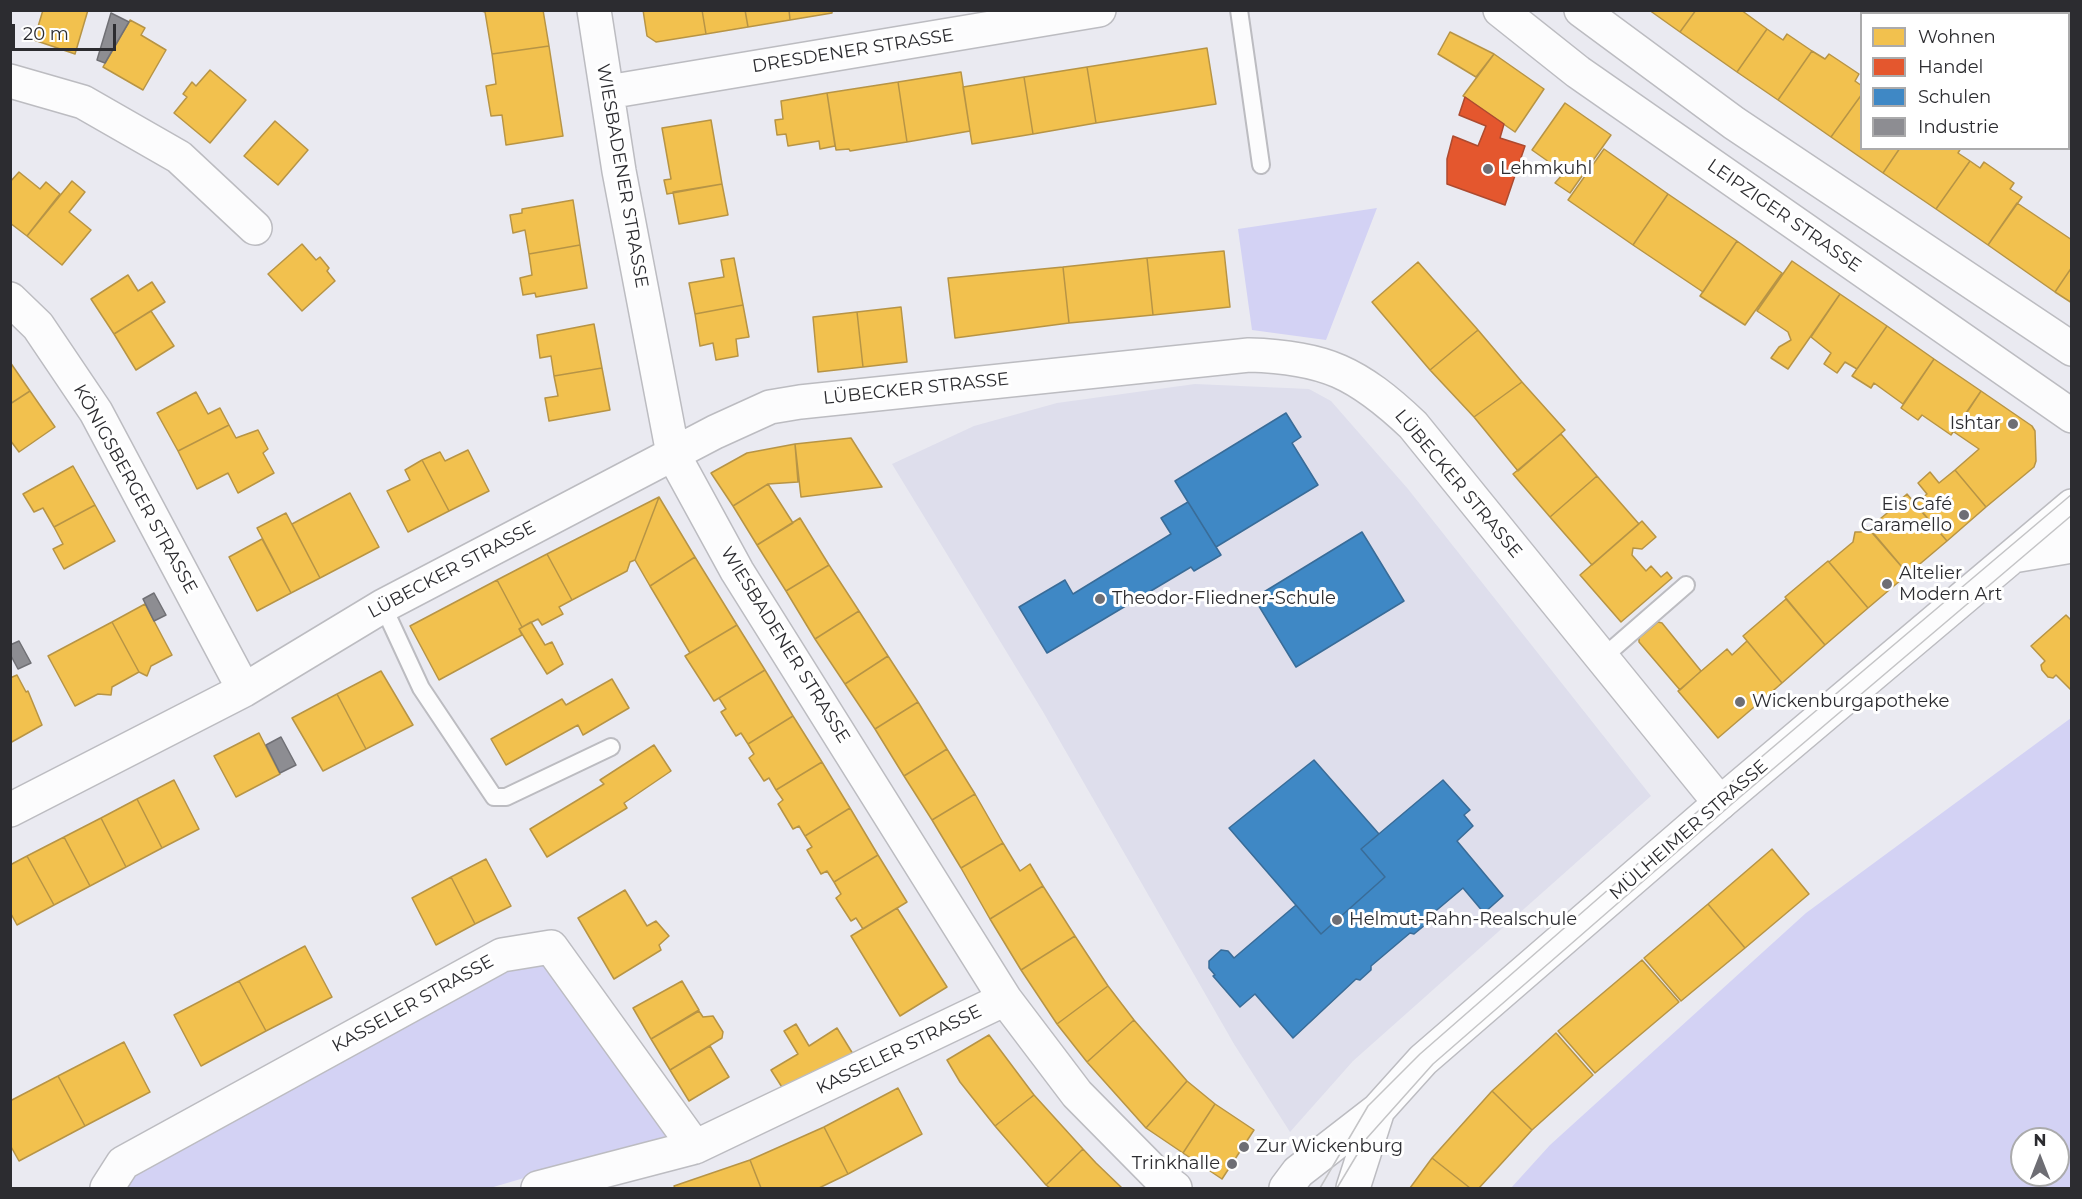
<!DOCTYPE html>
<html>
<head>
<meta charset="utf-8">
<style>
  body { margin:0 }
  #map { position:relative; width:2082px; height:1199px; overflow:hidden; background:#eaeaf1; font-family:Montserrat,sans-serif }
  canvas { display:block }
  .frame { position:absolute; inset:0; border:12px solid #2c2c30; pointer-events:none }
  .legend { position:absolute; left:1860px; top:12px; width:210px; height:138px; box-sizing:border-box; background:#fff; border:2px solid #ababac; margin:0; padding:8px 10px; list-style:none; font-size:18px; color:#2c2c30 }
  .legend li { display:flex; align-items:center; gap:12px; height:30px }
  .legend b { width:30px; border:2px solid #ababac }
  .north { position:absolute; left:2010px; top:1127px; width:60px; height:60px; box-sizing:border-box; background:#fff; border:2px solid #ababac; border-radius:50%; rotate:0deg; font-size:16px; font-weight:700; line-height:24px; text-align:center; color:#2c2c30 }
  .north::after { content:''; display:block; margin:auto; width:21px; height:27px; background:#6e6e74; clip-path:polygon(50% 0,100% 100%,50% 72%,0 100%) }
  .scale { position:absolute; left:12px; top:24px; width:104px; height:27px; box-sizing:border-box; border:3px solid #2c2c30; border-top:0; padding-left:8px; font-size:18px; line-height:21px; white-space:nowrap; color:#2c2c30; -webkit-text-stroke:4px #fff; paint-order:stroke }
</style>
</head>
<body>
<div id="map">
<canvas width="2082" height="1199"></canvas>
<div class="frame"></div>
<ul class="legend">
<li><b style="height:16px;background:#f2c14e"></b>Wohnen</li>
<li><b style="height:16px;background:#e4572e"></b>Handel</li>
<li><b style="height:16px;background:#3f88c5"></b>Schulen</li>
<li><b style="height:16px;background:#8d8d92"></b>Industrie</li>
</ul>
<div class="north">N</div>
<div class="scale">20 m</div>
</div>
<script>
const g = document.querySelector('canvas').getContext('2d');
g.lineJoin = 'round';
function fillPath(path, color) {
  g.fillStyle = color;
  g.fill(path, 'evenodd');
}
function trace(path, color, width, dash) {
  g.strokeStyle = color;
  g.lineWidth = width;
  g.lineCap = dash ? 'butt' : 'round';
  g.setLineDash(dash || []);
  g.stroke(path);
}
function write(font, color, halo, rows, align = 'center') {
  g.font = font + ' Montserrat,sans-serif';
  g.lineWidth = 6;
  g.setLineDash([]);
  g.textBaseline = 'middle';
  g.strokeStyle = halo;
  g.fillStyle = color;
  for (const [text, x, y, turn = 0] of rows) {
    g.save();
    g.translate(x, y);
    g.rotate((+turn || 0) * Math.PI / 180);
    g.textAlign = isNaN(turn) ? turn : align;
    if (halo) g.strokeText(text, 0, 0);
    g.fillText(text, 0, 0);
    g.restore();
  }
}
fillPath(new Path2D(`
  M1195 384 1309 389 1331 401 1408 489 1651 796 1353 1061 1290 1132 1234 1044 1042 710 892 464 974 426 1057 403Z`), '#dedeec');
fillPath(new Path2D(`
  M1377 208 1326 340 1252 330 1238 229Z
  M2071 718V1188H1511L1550 1145 1806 913ZM2022 1139H2058V1175H2022Z
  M501 964H550L667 1136 490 1188H126L133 1177Z`), '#d3d2f4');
const homes = new Path2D(`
  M43 10H88L75 54 34 40Z
  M478 10H543L549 46 492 54 485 12Z
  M643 10H702L706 34 656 42 647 36Z
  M702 10H745L748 27 706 34Z
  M745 10H789L790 20 748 27Z
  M789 10H832V13L790 20Z
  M1649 10H1696L1680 32Z
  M1696 10H1741L1767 29 1737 72 1680 32Z
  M1980 10H2036L2033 14H1984Z
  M2036 10H2072V72L2068 70V14H2033Z
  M130 20 145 28 141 35 166 50 143 90 103 67Z
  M1767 29 1783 40 1787 34 1812 51 1778 100 1737 72Z
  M1450 32 1494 54 1476 77 1438 54Z
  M549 46 563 136 506 145 502 115 491 116 486 86 496 84 492 54Z
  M1207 48 1216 104 1096 123 1087 67Z
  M1812 51 1825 59 1829 54 1859 74 1855 81 1862 86V94L1831 137 1778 100Z
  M1494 54 1544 89 1515 132 1463 96Z
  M1087 67 1096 123 1033 134 1024 77Z
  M210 70 246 100 210 143 174 113 187 97 183 94 192 82 196 86Z
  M961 72 970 131 907 142 898 82Z
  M1024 77 1033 134 972 144 963 87Z
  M898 82 907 142 850 151 849 149 836 150 827 93Z
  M827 93 835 146 820 149 819 141 788 146 786 134 777 135 775 120 783 119 781 101Z
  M1862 94V148H1900L1883 173 1831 137Z
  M1565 103 1611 135 1570 193 1555 183 1569 167 1564 163 1559 169 1532 150Z
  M711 120 722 184 667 194 664 180 671 179 662 128Z
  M275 121 308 150 278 185 244 156Z
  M1900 148H1961L1958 153 1970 161 1936 209 1883 173Z
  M1604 149 1668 194 1633 245 1568 200Z
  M1970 161 1980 168 1984 162 2014 183 2010 189 2022 197 1988 245 1936 209Z
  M19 172 40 189 46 182 60 194 27 236 10 223V182Z
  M72 181 85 192 69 212 91 230 62 265 27 236Z
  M722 184 728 215 679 224 673 192Z
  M1668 194 1737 241 1703 292 1633 245Z
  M573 200 580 245 529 254 525 230 513 233 510 215 522 213V209Z
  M2017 203 2072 240V267L2055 292 1988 245Z
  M1737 241 1782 273 1745 325 1700 296Z
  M302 244 316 260 320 257 329 268 327 271 335 281 302 311 268 274Z
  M580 245 587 288 536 297 535 293 523 295 520 278 532 275 529 254Z
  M1224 251 1230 307 1153 315 1147 258Z
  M734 258 743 305 695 314 689 283 724 277 721 260Z
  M1147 258 1153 315 1069 323 1063 267Z
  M1792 261 1840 294 1788 369 1771 358 1779 347 1791 340 1788 332 1757 311Z
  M1418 262 1478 330 1430 370 1372 302Z
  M1063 267 1069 323 955 338 948 278Z
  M2072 267V303L2055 292Z
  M128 275 138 291 152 282 165 302 114 334 91 299Z
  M1840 294 1887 326 1857 369 1845 362 1837 373 1824 364 1831 353 1811 337Z
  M743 305 749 337 736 339 738 356 716 360 713 343 700 346 695 314Z
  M901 307 907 362 863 367 857 312Z
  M151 311 174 346 136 370 114 334Z
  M857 312 863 367 818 372 813 317Z
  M594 324 602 368 554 376 551 356 540 358 537 335Z
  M1887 326 1934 359 1903 404 1874 383 1871 388 1852 376Z
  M1478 330 1522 382 1474 417 1430 370Z
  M1934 359 1981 391 1951 435 1922 415 1918 420 1901 408Z
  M10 362 30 391 10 404Z
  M602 368 610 410 549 421 545 398 558 396 554 376Z
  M1522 382 1565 430 1518 471 1474 417Z
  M30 391 55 427 19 452 10 440V404Z
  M1981 391 2032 426 2035 431 2036 461 2034 467 1986 507 1955 470 1979 449 1954 432Z
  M196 392 208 414 220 408 229 425 178 451 157 413Z
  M229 425 236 438 258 430 268 449 263 453 274 473 238 493 228 473 197 489 178 451Z
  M1561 434 1597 476 1550 517 1513 474Z
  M851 438 882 487 801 497 795 444Z
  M795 444 798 482 768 484 733 506 711 473 747 453Z
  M468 450 489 491 449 511 422 460 440 452 445 461Z
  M422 460 449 511 408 532 387 491 410 480 405 470Z
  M73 466 95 505 54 527 43 508 34 512 23 494Z
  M1955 470 1986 507 1947 541 1915 504 1927 494 1918 483 1930 472 1939 483Z
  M1597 476 1639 524 1592 565 1550 517Z
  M768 484 793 523 757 545 733 506Z
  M350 493 379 547 320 578 292 524Z
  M1907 494 1947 541 1908 574 1869 528 1892 509 1894 499 1900 500Z
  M659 497 695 557 650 586 635 560Z
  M659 497 635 560 630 562 627 571 572 600 547 554Z
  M95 505 115 541 64 569 53 549 63 544 54 527Z
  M286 513 320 578 291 593 257 528Z
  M800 518 829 565 786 591 757 545Z
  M1642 521 1656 537 1642 549 1633 548 1632 555 1646 571 1651 566 1661 577 1667 572 1672 578 1621 622 1580 575Z
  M1867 527 1908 574 1868 608 1829 562 1853 542 1855 532H1861Z
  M262 539 291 593 257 611 229 557Z
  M547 554 572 600 559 607 563 614 542 625 538 619 522 627 497 580Z
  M695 557 737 625 690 653 650 586Z
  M1828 561 1868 608 1825 645 1785 597Z
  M829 565 859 611 815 639 786 591Z
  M497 580 522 627 519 629 522 635 439 680 410 626Z
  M1786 599 1825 645 1782 683 1743 636Z
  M145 604 172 655 151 666 147 676 139 672 112 622Z
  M859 611 888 656 845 684 815 639Z
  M2066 615 2072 621V691L2056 675 2053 678 2048 677 2042 670 2041 665 2045 661 2031 646Z
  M112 622 139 672 112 687 111 695 98 694 75 706 48 656Z
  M531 622 545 645 552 642 563 664 547 674 519 629Z
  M1658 622 1662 623 1701 671 1680 690 1639 642V638Z
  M737 625 765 670 714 701 685 656Z
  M1747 641 1782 683 1718 738 1678 691 1727 649 1732 655Z
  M888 656 918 702 875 729 845 684Z
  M765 670 793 716 748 744 741 733 736 736 721 712 726 709 719 698Z
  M381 671 413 725 366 749 337 694Z
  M17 675 26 692 28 691 42 725 10 743V678Z
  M612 679 629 708 583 735 578 725 506 765 491 739 562 699 566 705Z
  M337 694 366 749 323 771 292 718Z
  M918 702 947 749 904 776 875 729Z
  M793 716 822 762 776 790 769 778 764 781 749 758 754 754 748 744Z
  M259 733 280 774 236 797 214 756Z
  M654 745 671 771 624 803 627 808 547 857 530 829 604 784 600 780Z
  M947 749 975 794 932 820 904 776Z
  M822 762 850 808 805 836 799 826 793 829 778 804 783 800 776 790Z
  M174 780 199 829 162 848 137 799Z
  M975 794 1003 843 961 868 932 820Z
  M137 799 162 848 126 867 101 818Z
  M850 808 878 855 834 882 827 871 821 874 807 850 812 847 805 836Z
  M101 818 126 867 90 886 64 837Z
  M64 837 90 886 54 905 27 856Z
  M1003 843 1020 871 1030 864 1043 886 990 919 961 868Z
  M1772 849 1809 894 1745 948 1708 904Z
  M878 855 907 902 863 929 856 918 851 921 836 898 841 894 834 882Z
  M27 856 54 905 17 925 10 912V865Z
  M486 859 511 906 475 924 451 877Z
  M451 877 475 924 436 945 412 898Z
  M1043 886 1075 936 1021 970 990 919Z
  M625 890 647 926 656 921 669 936 659 945 661 950 614 979 578 918Z
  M1708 904 1745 948 1681 1001 1644 958Z
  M897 908 947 987 900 1016 851 936Z
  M1075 936 1108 986 1057 1024 1021 970Z
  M305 946 332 997 266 1031 239 981Z
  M1642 960 1679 1002 1595 1073 1558 1031Z
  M239 981 266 1031 201 1066 174 1015Z
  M682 981 699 1010 651 1039 633 1008Z
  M1108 986 1134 1020 1087 1062 1057 1024Z
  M699 1011 703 1017 713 1016 723 1032 722 1038 670 1070 651 1039Z
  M1134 1020 1187 1081 1146 1128 1087 1062Z
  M796 1024 809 1046 837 1028 853 1054 787 1095 771 1070 798 1054 784 1031Z
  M1556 1033 1593 1075 1532 1130 1492 1091Z
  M989 1035 1034 1095 995 1126 960 1082 947 1060Z
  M124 1042 150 1092 85 1126 58 1076Z
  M710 1046 729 1077 689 1101 670 1070Z
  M58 1076 85 1126 19 1161 10 1145V1101Z
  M1187 1081 1215 1104 1183 1153 1146 1128Z
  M898 1088 922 1134 848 1174 824 1127Z
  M1492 1091 1532 1130 1479 1188H1470L1432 1158Z
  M1034 1095 1083 1149 1046 1185 995 1126Z
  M1215 1104 1254 1130 1222 1179 1183 1153Z
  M824 1127 848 1174 819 1188H761L750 1160Z
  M1083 1149 1096 1163 1122 1188H1050L1046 1185Z
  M1432 1158 1470 1188H1410Z
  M750 1160 761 1188H675L674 1186Z`);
fillPath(homes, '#f2c14e');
trace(homes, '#b79445', 1.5);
const shops = new Path2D(`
  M1465 97 1504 124 1500 138 1525 146 1505 205 1447 184V159L1453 136 1478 146 1486 126 1459 115Z`);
fillPath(shops, '#e4572e');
trace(shops, '#ad4a2f', 1.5);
const schools = new Path2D(`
  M1286 413 1301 437 1292 443 1318 485 1216 547 1175 481Z
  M1188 502 1221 555 1194 571 1191 567 1047 653 1019 607 1065 580 1073 594 1171 534 1161 518Z
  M1362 532 1404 601 1296 667 1254 598Z
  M1314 760 1379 834 1361 849 1385 877 1321 934 1229 828Z
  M1443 780 1470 810 1464 815 1473 826 1457 841 1503 896 1484 913 1463 888 1425 920V925L1414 934 1410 933 1371 966V970L1360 980 1356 979 1293 1038 1255 994 1240 1007 1213 976 1215 975 1209 968V961L1221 950 1228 951 1234 958 1296 905 1321 934 1385 877 1361 849Z`);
fillPath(schools, '#3f88c5');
trace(schools, '#396c98', 1.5);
const industry = new Path2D(`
  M111 13 129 22 105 63 97 60Z
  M154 593 166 615 154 621 143 599Z
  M19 641 31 663 18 669 10 654V645Z
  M281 737 296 765 280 773 266 745Z`);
fillPath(industry, '#8d8d92');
trace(industry, '#707075', 1.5);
const lane = new Path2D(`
  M1239 10 1261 165
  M383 606 421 688 494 797H506L611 747
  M1601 659 1686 585`);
const street = new Path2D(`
  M594 10 619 171 673 454 737 571 1005 999 1077 1094 1157 1175 1175 1188
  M10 81 83 102 179 157 255 228
  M608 92 1099 10
  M10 299 38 326 96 412 244 690
  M10 810 244 690 383 606 715 432 770 407 800 402 1249 355C1325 357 1358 373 1413 425L1720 803
  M107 1188 123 1163 502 955 551 947 695 1147 1005 999
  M538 1188 695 1147`);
const secondary = new Path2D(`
  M1500 10 1578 72 2072 416
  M1581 10 1734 123 2072 349
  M2013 556 2072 546
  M1286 1188 1298 1172 1378 1110
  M1353 1188 1378 1110 1423 1060 1720 803 2072 506`);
trace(lane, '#bcbcc1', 20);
trace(street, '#bcbcc1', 36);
trace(secondary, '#bcbcc1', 36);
trace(lane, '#fcfcfd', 16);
trace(street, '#fcfcfd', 33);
trace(secondary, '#fcfcfd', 33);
trace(new Path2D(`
  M1320 1188 1368 1106 1420 1054 1720 792 2072 494
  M1337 1188 1367 1138 1433 1064 1733 803 2072 515`), '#c4c4c6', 1.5);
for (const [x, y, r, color] of [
  [1488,169,6,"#6e6e74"],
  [2013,424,6,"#6e6e74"],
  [1964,515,6,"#6e6e74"],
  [1887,584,6,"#6e6e74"],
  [1100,599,6,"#6e6e74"],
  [1740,702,6,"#6e6e74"],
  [1337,920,6,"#6e6e74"],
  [1244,1147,6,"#6e6e74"],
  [1232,1164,6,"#6e6e74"]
]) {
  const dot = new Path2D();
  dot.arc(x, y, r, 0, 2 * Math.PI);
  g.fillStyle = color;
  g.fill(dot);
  trace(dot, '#fff', 2);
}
write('18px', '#2c2c30', '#fff', [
  ["DRESDENER STRASSE",853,51,-9],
  ["WIESBADENER STRASSE",622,176,80],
  ["LEIPZIGER STRASSE",1784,216,35],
  ["LÜBECKER STRASSE",916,389,-6],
  ["LÜBECKER STRASSE",1458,484,50],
  ["KÖNIGSBERGER STRASSE",135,489,61],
  ["LÜBECKER STRASSE",452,570,-28],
  ["WIESBADENER STRASSE",785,645,58],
  ["MÜLHEIMER STRASSE",1689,830,-41],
  ["KASSELER STRASSE",413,1004,-29],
  ["KASSELER STRASSE",899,1050,-26]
]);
write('18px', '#2c2c30', '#fff', [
  ["Lehmkuhl",1500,169],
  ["Ishtar",2001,424,"right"],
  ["Eis Café",1952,505,"right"],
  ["Caramello",1952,526,"right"],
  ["Altelier",1899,574],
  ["Modern Art",1899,595],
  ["Theodor-Fliedner-Schule",1112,599],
  ["Wickenburgapotheke",1752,702],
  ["Helmut-Rahn-Realschule",1349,920],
  ["Zur Wickenburg",1256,1147],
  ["Trinkhalle",1220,1164,"right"]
], 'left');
</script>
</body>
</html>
